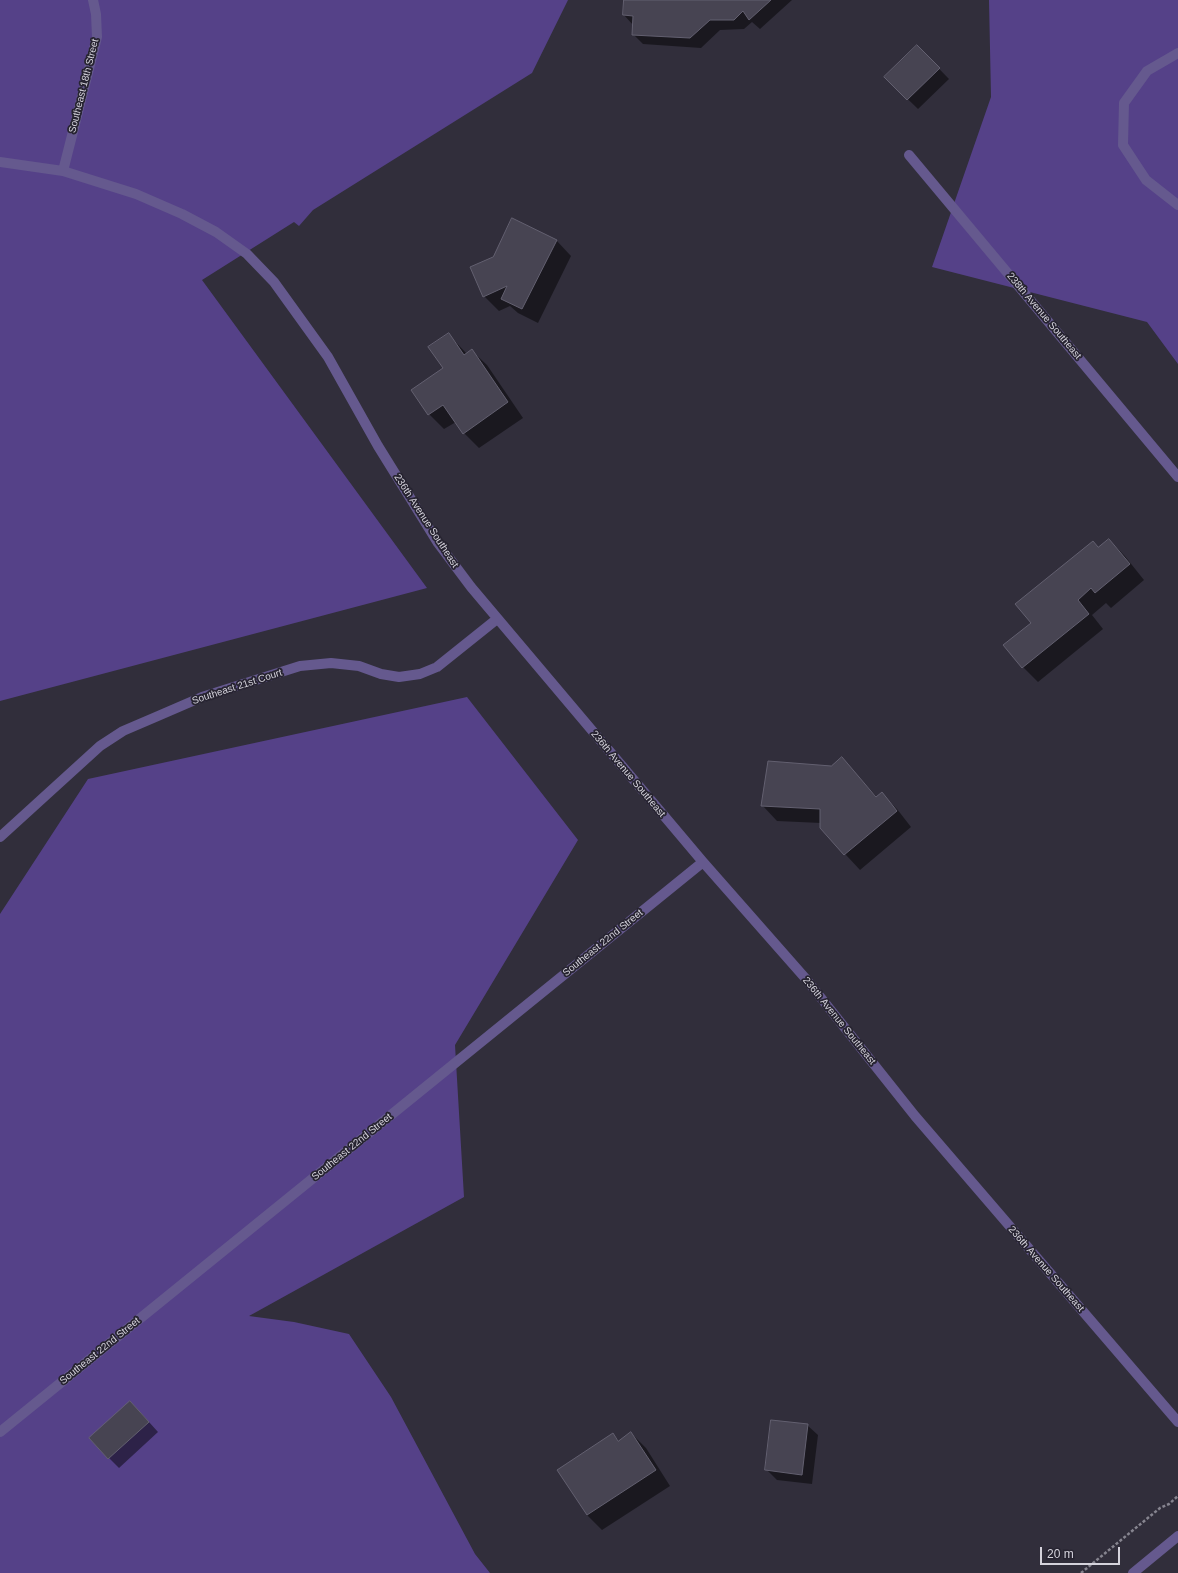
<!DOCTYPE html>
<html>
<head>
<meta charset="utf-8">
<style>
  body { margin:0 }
  #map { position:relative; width:1178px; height:1573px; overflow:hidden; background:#312e3b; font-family:Helvetica,sans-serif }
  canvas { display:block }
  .scale { position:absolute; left:1040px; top:1547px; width:80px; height:18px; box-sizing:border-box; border:2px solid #d5d3dc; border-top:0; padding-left:5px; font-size:12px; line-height:14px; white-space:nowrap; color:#d5d3dc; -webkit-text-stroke:3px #272431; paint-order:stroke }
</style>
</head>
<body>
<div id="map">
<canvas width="1178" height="1573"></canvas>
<div class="scale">20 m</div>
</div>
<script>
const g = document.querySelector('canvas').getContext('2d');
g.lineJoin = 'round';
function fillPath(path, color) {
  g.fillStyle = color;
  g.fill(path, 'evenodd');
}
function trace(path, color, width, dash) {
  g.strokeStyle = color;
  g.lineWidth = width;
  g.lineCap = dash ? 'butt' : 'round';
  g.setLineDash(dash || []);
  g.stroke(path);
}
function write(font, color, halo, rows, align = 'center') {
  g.font = font + ' Helvetica,sans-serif';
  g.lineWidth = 3.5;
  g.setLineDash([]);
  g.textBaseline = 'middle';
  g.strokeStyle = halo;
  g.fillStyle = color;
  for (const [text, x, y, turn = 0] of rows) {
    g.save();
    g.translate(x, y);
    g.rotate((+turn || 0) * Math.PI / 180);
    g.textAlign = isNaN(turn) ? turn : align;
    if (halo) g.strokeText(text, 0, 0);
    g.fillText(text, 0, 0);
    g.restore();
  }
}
fillPath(new Path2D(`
  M0 0H568L532 73 313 210 299 226 294 222 202 280 427 588 0 701Z
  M989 0H1178V364L1147 322 932 267 991 97Z
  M467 697 578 840 455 1045 464 1197 249 1316 294 1322 349 1334 391 1397 475 1554 490 1573H0V914L88 779Z`), '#554188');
fillPath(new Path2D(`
  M625 0H792L760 29 752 22 744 29 720 30 701 48 643 44 633 34V25L624 15Z
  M917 46 949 79 918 109 885 77Z
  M556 240 571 256 538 323 518 313 510 306 499 311 484 296Z
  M448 334 467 354 471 350 487 365 523 418 479 448 464 433 456 422 444 429 429 414 412 390 444 368Z
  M1109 540 1124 555 1144 580 1111 608 1106 603 1092 615 1103 629 1038 682 1023 667 1005 645 1032 623 1099 548Z
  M842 759 877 797 882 794 897 809 911 827 860 870 821 828V823L777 821 762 805 831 767Z
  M140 1412 158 1432 119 1468 90 1439Z
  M807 1425 818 1435 812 1484 777 1480 767 1470Z
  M631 1433 646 1448 670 1486 602 1530 587 1515 613 1434 619 1441Z`), '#0007');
const building = new Path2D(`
  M624 0H771L749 20 743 11 734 20H710L690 38 632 35 633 16 623 15Z
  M917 45 940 68 907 100 884 77Z
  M512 218 557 240 522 309 501 299 507 286 483 297 470 267 493 257Z
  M449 333 464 355 472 349 508 402 463 434 443 405 428 415 411 390 443 368 428 347Z
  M1109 539 1130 564 1095 593 1091 588 1078 600 1089 614 1022 668 1003 645 1031 623 1015 604 1093 541 1098 547Z
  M842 757 876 797 882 792 897 811 844 855 820 828V809L761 806 768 761 831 766Z
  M130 1401 149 1422 108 1459 89 1438Z
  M771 1420 808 1424 802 1475 765 1470Z
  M631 1432 656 1470 587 1515 557 1470 613 1433 618 1441Z`);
fillPath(building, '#474452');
trace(building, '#636070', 1);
trace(new Path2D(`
  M1081 1573 1160 1508 1169 1504 1178 1496`), '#86848f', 2.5, [3, 2]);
trace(new Path2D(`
  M1178 53 1147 71 1124 103 1123 145 1146 180 1178 205`), '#65598e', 10);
trace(new Path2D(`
  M909 155 1178 477
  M0 162 63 171 136 194 182 214 216 232 247 254 274 282 328 357 378 446 409 496 438 543 471 587 703 862 806 979 915 1116 1178 1422
  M63 171 97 37 96 14 93 0
  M0 837 100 746 123 731 158 716 202 697 300 666 331 663 359 666 381 674 399 677 420 674 437 667 497 619
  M0 1432 703 862`), '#65598e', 10);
trace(new Path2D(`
  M1133 1573 1178 1536`), '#65598e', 10);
write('10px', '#d5d3dc', '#272431', [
  ["Southeast 18th Street",84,86,-76],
  ["238th Avenue Southeast",1044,316,50],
  ["236th Avenue Southeast",426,521,57],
  ["Southeast 21st Court",237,687,-18],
  ["236th Avenue Southeast",628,774,50],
  ["Southeast 22nd Street",603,943,-39],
  ["236th Avenue Southeast",839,1021,51],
  ["Southeast 22nd Street",352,1147,-39],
  ["236th Avenue Southeast",1046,1269,49],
  ["Southeast 22nd Street",100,1351,-39]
]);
</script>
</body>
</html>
